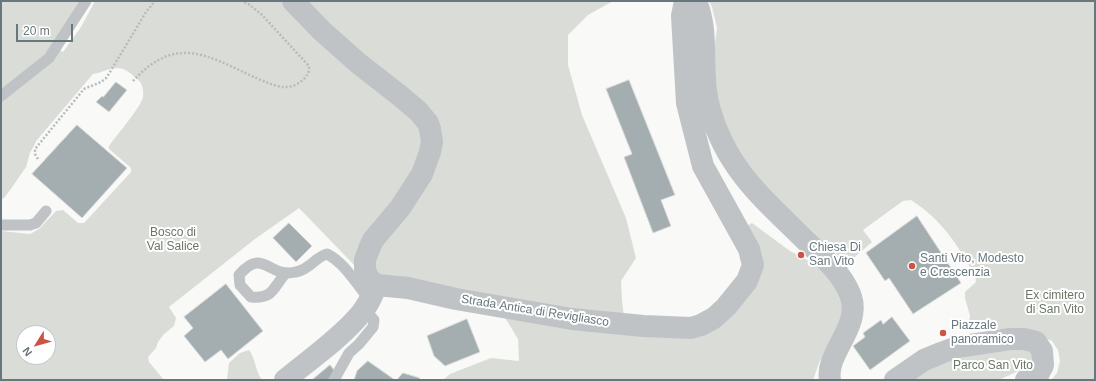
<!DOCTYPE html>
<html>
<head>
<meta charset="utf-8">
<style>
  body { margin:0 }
  #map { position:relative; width:1096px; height:381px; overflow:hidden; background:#f9f9f7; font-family:Helvetica,sans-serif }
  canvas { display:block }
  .frame { position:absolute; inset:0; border:2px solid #67777e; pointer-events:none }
  .north { position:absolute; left:16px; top:325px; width:40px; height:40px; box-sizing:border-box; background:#fff; border:1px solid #c2c9cb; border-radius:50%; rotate:233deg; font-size:11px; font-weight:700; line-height:16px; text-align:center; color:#67777e }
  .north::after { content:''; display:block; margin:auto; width:14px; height:18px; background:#ce5342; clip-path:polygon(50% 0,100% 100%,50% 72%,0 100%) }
  .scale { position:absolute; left:16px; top:24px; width:57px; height:18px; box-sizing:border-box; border:2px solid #67777e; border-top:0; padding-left:5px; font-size:12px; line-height:14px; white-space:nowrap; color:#67777e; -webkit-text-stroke:3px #fff; paint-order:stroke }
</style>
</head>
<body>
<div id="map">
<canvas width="1096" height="381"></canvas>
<div class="frame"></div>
<div class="north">N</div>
<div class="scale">20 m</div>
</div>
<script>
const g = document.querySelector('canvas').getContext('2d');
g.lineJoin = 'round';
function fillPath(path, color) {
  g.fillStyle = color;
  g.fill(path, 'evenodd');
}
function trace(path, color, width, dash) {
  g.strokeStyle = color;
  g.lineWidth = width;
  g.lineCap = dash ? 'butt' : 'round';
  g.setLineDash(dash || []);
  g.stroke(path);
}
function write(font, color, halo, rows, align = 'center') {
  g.font = font + ' Helvetica,sans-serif';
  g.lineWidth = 4;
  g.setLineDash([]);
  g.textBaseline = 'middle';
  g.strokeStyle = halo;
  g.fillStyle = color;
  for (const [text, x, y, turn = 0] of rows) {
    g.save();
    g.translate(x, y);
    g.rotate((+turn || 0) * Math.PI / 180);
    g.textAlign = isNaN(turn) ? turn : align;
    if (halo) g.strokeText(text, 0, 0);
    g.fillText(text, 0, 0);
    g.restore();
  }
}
fillPath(new Path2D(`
  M1 1H80L53 46 63 52 81 27 95 1H285L420 120 426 145 358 269 299 208 255 239 169 307 176 318 174 326 164 334 158 342 156 348 148 357 149 362 164 380H1V231L30 234 39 229 56 211 63 210 78 223H84L131 172V168L109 149V146C116 136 141 107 143 97 144 89 142 82 136 78 130 73 125 68 117 68 108 68 101 73 93 74L37 140 30 153 26 167 13 186 4 198 1 199ZM24 333H48V357H24Z
  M302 1H613L588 15 568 35V65L582 115 626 218 636 258 621 281 622 300 624 317 381 278 371 261 436 146Z
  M709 1H1095V380H1051L1057 373 1060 361 1058 350 1052 341 1022 329H1002L976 331 968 326 970 316 965 298V292L976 282 975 276C958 245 941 219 911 200L903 201 863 230 872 242 847 264 762 185 735 151 713 90 714 51 717 28 712 7Z
  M752 223 790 251 811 262 830 278 844 297 843 315 819 363 813 380H443L450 374 491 358 519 361 518 339 504 316 681 338 748 295 745 227Z
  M1026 348 1032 356 1029 366 999 380H912L937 363 982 353Z
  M249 350C256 359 255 371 262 380H227L229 363 240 353Z`), '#daddd7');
const building = new Path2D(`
  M629 80 675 195 661 200 671 226 653 233 624 157 632 154 606 89Z
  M116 82 127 90 109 112 96 102 102 96 103 97Z
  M77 125 127 168 82 218 32 174Z
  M917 216 961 283 913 314 889 278 885 281 866 253Z
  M289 223 312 246 296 262 273 238Z
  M226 284 263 331 228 359 221 350 205 362 184 336 193 328 184 317Z
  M892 317 910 341 870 370 853 346 865 337 863 333 881 320 883 324Z
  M467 319 480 352 445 366 434 356 427 336Z
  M368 361 395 380H354L357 371Z
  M330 365 335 371 328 380H312Z
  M403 373 420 378 418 380H397Z`);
fillPath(building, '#a4aeb1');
trace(building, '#dbdbd9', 1);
trace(new Path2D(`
  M133 81C146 67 162 54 182 53 209 51 241 73 266 82 271 84 278 87 284 87 292 88 303 82 307 75 309 73 309 69 309 66L262 15 250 5 242 1
  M38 159 35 154V149L84 89C92 85 101 84 107 77L146 12 155 1`), '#b7bbbd', 2.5, [2, 2]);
trace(new Path2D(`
  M1 96 49 58 86 1
  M1 225H30L36 223 46 211
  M285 274C272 289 273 299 251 297L240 285 239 275C264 246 268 279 296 272 311 269 315 257 327 254 345 263 357 285 370 300
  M334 380 349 353 359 344 373 327 374 320 364 309`), '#bfc3c6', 11);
trace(new Path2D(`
  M293 1 322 31 358 63 399 95 418 111 428 123 430 129 432 142 430 152 422 174 400 208 373 240 369 249 365 260V270L369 279 377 285 408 288 456 299 572 319 643 326 691 328 701 325 714 318 726 307 747 281 753 265 749 249 703 166 687 103 682 16 685 1
  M696 1C708 30 702 60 706 91 709 114 720 141 733 161 752 191 779 214 804 239 821 255 841 272 850 294 863 326 825 352 830 380
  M285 380C309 360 337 341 358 317 367 308 372 296 377 285
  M895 380 924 360 941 353 957 347 1010 339H1024L1036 342 1042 351 1043 365 1039 373 1026 380`), '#bfc3c6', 22);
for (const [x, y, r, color] of [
  [801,255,4,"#ce5342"],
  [912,266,4,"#ce5342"],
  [943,333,4,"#ce5342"]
]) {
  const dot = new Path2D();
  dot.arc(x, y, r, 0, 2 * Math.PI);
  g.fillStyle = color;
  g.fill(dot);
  trace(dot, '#fff', 1.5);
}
write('12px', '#6a7766', '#fff', [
  ["Bosco di",173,233],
  ["Val Salice",173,247],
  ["Ex cimitero",1055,296],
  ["di San Vito",1055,310],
  ["Parco San Vito",993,366]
]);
write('12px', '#67777e', '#fff', [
  ["Chiesa Di",809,248],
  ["San Vito",809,262],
  ["Santi Vito, Modesto",920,259],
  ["e Crescenzia",920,273],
  ["Piazzale",951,326],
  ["panoramico",951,340]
], 'left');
write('12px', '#67777e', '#fff', [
  ["Strada Antica di Revigliasco",535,311,9]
]);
</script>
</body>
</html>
